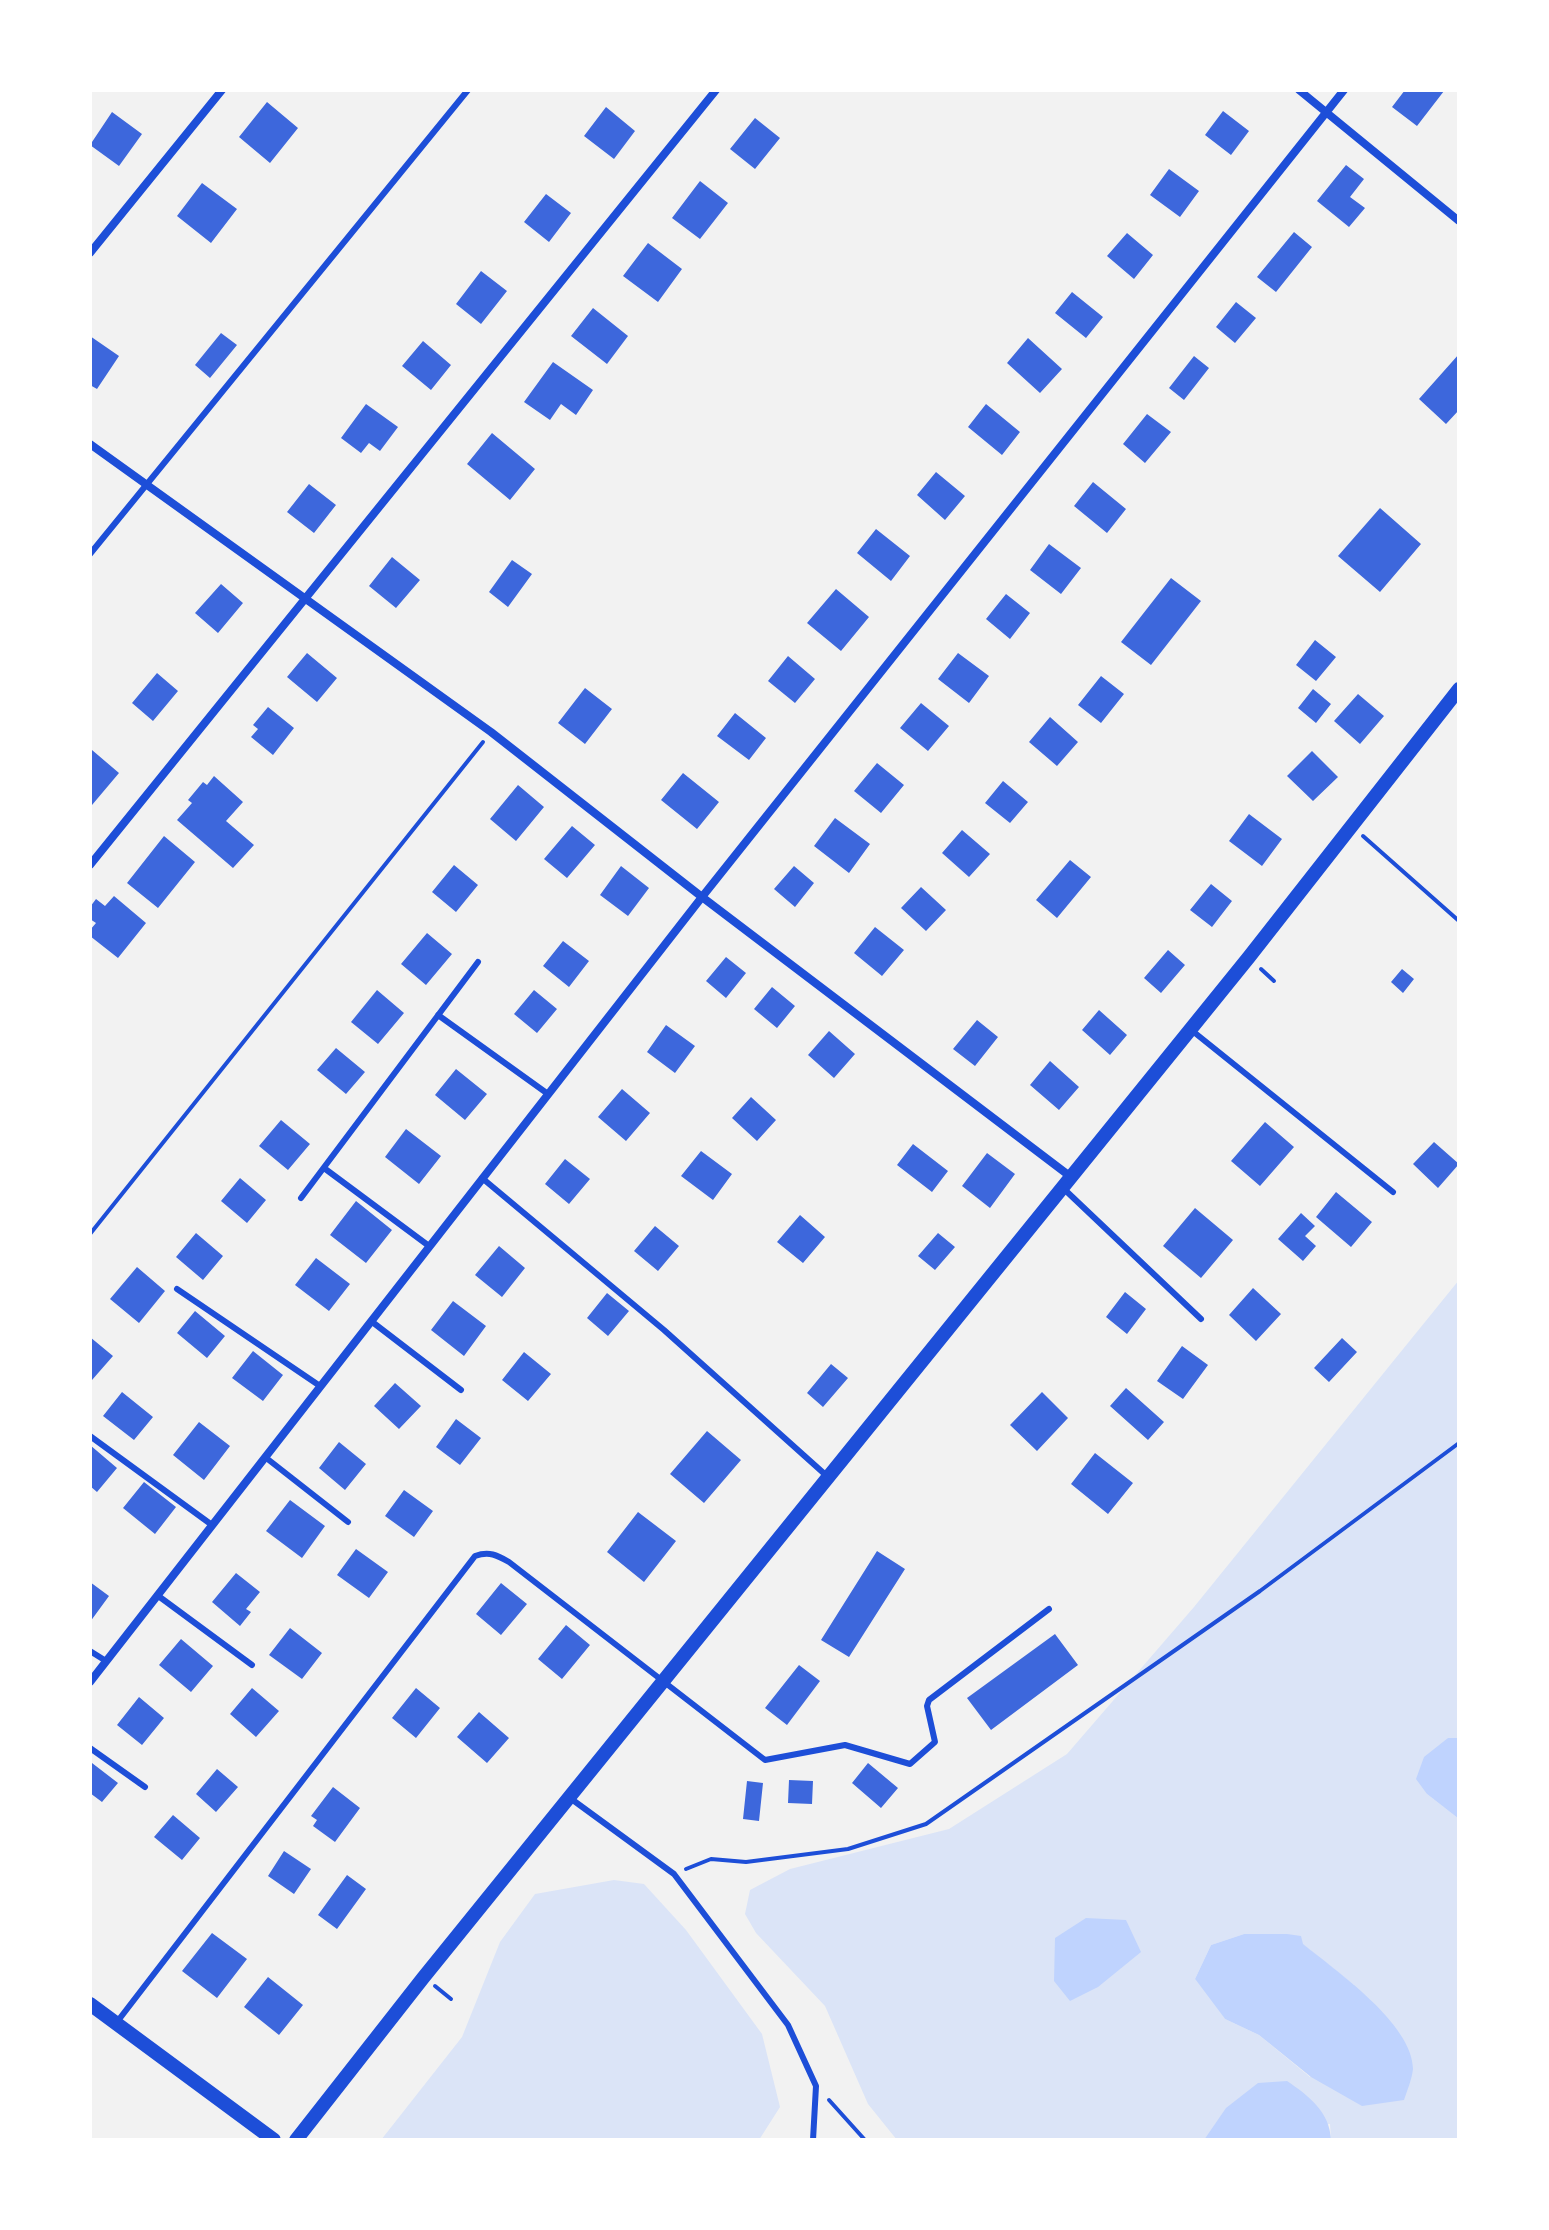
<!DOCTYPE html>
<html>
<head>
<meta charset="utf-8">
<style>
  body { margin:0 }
  #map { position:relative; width:1549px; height:2230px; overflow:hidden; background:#f2f2f2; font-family:"PT Sans",sans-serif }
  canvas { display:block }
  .frame { position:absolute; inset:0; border:92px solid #fff; pointer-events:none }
</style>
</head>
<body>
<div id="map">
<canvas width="1549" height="2230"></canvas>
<div class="frame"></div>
</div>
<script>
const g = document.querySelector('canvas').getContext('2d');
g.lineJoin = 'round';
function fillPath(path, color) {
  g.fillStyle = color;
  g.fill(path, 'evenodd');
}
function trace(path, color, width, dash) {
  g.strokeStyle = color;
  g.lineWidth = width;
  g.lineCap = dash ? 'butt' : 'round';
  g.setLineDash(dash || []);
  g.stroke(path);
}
fillPath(new Path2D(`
  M1459 1280V1738H1448L1427 1794 1459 1819V2140H1331L1330 2124 1204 2140H897L868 2104 825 2006 756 1933 745 1914 750 1890 790 1869 949 1829 1067 1754 1194 1607ZM1244 1934 1302 1944 1354 1985 1310 2077 1259 2035 1225 2019 1195 1979 1211 1945Z
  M614 1880 644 1884 686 1930 762 2034 780 2107 759 2140H381L462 2037 500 1942 535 1894Z`), '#dbe4f7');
fillPath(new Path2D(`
  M1448 1738H1459V1819L1427 1794 1416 1779 1424 1757Z
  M1086 1918 1126 1920 1141 1952 1098 1987 1070 2001 1054 1981 1055 1938Z
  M1244 1934H1287L1301 1936 1303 1944C1335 1970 1413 2024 1413 2069 1412 2079 1407 2091 1404 2100L1362 2106 1311 2077 1259 2035 1225 2019 1195 1979 1211 1945Z
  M1287 2081C1309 2096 1330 2112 1331 2140H1204L1226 2108 1258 2083Z`), '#bfd3fe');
fillPath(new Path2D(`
  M1405 90H1442L1444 91 1417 126 1392 107Z
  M267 102 298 128 270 163 239 137Z
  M606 107 635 131 614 159 584 136Z
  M1223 111 1249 131 1231 155 1205 135Z
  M112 112 142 134 119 166 90 145Z
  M755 118 780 138 755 169 730 149Z
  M1346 165 1364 179 1350 197 1365 208 1349 227 1317 201Z
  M1169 169 1199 191 1180 217 1150 195Z
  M700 181 728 203 700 239 672 218Z
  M202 183 237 209 211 243 177 216Z
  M546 194 571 213 549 242 524 222Z
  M1294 232 1312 247 1276 292 1257 277Z
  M1127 233 1153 255 1134 279 1107 256Z
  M648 243 682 269 658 302 623 276Z
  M481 271 507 291 481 324 456 304Z
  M1072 292 1103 317 1086 338 1055 313Z
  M1236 302 1256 318 1235 343 1216 327Z
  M593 308 628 336 607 364 571 336Z
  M221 333 237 345 210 378 195 365Z
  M90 336 119 356 97 389 90 385Z
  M1028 338 1062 369 1040 393 1007 363Z
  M423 341 451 365 431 390 402 366Z
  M1459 354V410L1446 424 1419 399Z
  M1194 356 1209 368 1184 400 1169 388Z
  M553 362 593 390 576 415 561 404 550 420 524 402Z
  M366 404 398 427 380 451 369 443 361 453 341 438Z
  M986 404 1020 432 1002 455 968 427Z
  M1147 414 1171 432 1145 463 1123 444Z
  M492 433 535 469 510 500 467 464Z
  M936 472 965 496 945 520 917 495Z
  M1093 482 1126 509 1107 533 1074 506Z
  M309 484 336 505 314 533 287 512Z
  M1380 508 1421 544 1380 592 1338 556Z
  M876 529 910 556 891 581 857 553Z
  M1049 544 1081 568 1061 594 1030 570Z
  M392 557 420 580 396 608 369 586Z
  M512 560 532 574 508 607 489 592Z
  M1171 578 1201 601 1151 665 1121 642Z
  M221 584 243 603 218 633 195 613Z
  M836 589 869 617 841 651 807 623Z
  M1006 594 1030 613 1010 639 986 619Z
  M1315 640 1336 657 1316 681 1296 665Z
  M307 653 337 678 317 702 287 677Z
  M958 653 989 676 969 703 938 679Z
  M788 656 815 679 795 703 768 681Z
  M157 673 178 691 153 721 132 703Z
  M1101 676 1124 694 1101 723 1078 705Z
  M585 688 612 709 585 744 558 723Z
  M1313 689 1331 704 1316 723 1298 708Z
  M1358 694 1384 716 1360 744 1334 721Z
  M921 703 949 726 928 751 900 728Z
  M268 707 294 728 273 755 251 737 258 729 253 725Z
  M735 713 766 738 749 760 717 736Z
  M1050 717 1078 742 1057 766 1029 742Z
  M92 750 119 773 92 805 90 753Z
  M1312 751 1338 777 1313 801 1287 776Z
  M877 763 904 785 881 813 854 791Z
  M683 773 719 802 697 829 661 800Z
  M214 776 243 802 226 821 254 845 233 868 177 820 192 803 188 800 203 782 207 785Z
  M1003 781 1028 802 1010 823 985 803Z
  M518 785 544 807 516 841 490 819Z
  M1249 814 1282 839 1262 866 1229 841Z
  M835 818 870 844 849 873 814 846Z
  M572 826 595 845 567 878 544 859Z
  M962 830 990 854 969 877 942 853Z
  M164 836 195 862 158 908 127 883Z
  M1070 860 1091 877 1057 918 1036 900Z
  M454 865 478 885 456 912 432 892Z
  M621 866 649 888 628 916 600 895Z
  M794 866 814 883 795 907 774 889Z
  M1211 884 1232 901 1212 927 1190 910Z
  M921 887 946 910 926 931 901 908Z
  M114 896 146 923 118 958 90 936V930L96 923 90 919V907L96 899 105 906Z
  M875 927 904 950 882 976 854 953Z
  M427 933 452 954 426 985 401 964Z
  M563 941 589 961 569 987 543 966Z
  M1168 950 1185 965 1161 993 1144 978Z
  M726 957 746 973 726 998 706 981Z
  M1402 969 1414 979 1403 993 1391 982Z
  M772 987 795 1006 777 1028 754 1009Z
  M377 990 404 1013 378 1044 351 1022Z
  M534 990 557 1009 537 1033 514 1014Z
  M1099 1010 1127 1035 1110 1055 1082 1030Z
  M977 1020 998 1037 975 1066 953 1049Z
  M666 1025 695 1046 675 1073 647 1052Z
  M829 1031 855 1054 834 1078 808 1055Z
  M336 1048 365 1072 346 1094 317 1070Z
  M1050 1061 1079 1087 1059 1110 1030 1085Z
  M456 1069 487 1094 465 1120 435 1095Z
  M622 1089 650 1113 626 1141 598 1117Z
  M751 1097 776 1120 757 1141 732 1118Z
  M281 1120 310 1144 288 1170 259 1146Z
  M1265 1122 1294 1147 1260 1186 1231 1161Z
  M406 1129 441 1156 419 1184 385 1157Z
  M1434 1142 1459 1164 1438 1188 1413 1164Z
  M913 1144 948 1171 932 1192 897 1165Z
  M701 1151 732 1174 713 1200 681 1176Z
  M987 1153 1015 1174 990 1208 962 1186Z
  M565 1159 590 1179 569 1204 545 1184Z
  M240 1178 266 1200 247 1223 221 1201Z
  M1336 1192 1372 1222 1351 1247 1316 1217Z
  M356 1201 392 1230 366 1263 330 1235Z
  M1195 1208 1233 1240 1201 1278 1163 1246Z
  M1301 1213 1315 1226 1305 1236 1316 1246 1303 1261 1278 1239Z
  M800 1215 825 1237 803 1263 777 1242Z
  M655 1226 679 1246 658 1271 634 1251Z
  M196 1233 223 1256 203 1280 176 1257Z
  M938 1233 955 1247 935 1270 918 1256Z
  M499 1246 525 1268 502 1297 475 1275Z
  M316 1258 350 1284 329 1311 295 1285Z
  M137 1267 165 1291 139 1323 110 1299Z
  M1253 1288 1281 1314 1256 1341 1229 1315Z
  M1125 1292 1146 1309 1127 1334 1106 1317Z
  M607 1293 629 1311 608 1336 587 1318Z
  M453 1301 486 1326 464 1356 431 1330Z
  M195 1311 225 1336 207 1358 177 1333Z
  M90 1337 113 1356 92 1380 90 1378Z
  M1342 1338 1357 1352 1329 1382 1314 1368Z
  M1182 1346 1208 1365 1183 1399 1157 1381Z
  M253 1351 283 1375 263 1401 232 1378Z
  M524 1352 551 1374 528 1401 502 1380Z
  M831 1364 848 1378 823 1407 807 1393Z
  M395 1383 421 1406 399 1429 374 1406Z
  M1126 1388 1164 1422 1148 1440 1110 1406Z
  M122 1392 153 1417 134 1440 103 1416Z
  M1042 1392 1068 1418 1037 1451 1010 1425Z
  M456 1419 481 1438 460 1465 436 1447Z
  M199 1422 230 1446 204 1480 173 1455Z
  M707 1431 741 1460 704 1503 670 1474Z
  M339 1442 366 1464 345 1490 319 1468Z
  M90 1445 117 1468 97 1492 90 1486Z
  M1095 1453 1133 1483 1108 1514 1071 1484Z
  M144 1482 176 1507 155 1534 123 1508Z
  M404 1490 433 1511 414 1537 385 1516Z
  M290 1500 325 1526 302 1558 266 1531Z
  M638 1512 676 1541 644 1582 607 1552Z
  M356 1549 388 1572 369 1598 337 1575Z
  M877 1551 905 1569 849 1657 821 1640Z
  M236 1573 260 1592 246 1609 251 1612 240 1626 212 1602Z
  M90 1582 109 1596 90 1622Z
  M501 1583 527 1604 501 1635 476 1614Z
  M566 1625 590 1645 562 1679 538 1659Z
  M290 1628 322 1653 302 1679 269 1655Z
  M1055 1634 1078 1665 991 1730 967 1698Z
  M181 1639 213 1666 191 1692 159 1665Z
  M799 1665 820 1681 787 1725 765 1708Z
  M252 1688 279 1711 256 1737 230 1714Z
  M416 1688 440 1708 416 1738 392 1718Z
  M139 1697 164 1718 142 1745 117 1725Z
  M479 1712 509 1738 487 1763 457 1737Z
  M92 1763 118 1783 102 1802 90 1793Z
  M868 1763 898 1788 881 1808 852 1783Z
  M217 1769 238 1787 216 1812 196 1794Z
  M789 1780 813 1781 812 1804 788 1803Z
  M747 1781 763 1783 759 1821 743 1819Z
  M333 1787 360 1808 335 1842 313 1826 317 1820 311 1816Z
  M173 1815 200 1838 182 1860 154 1837Z
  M284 1851 311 1869 294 1894 268 1876Z
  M347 1875 366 1889 337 1929 318 1915Z
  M212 1933 247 1959 217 1998 182 1971Z
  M268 1977 303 2005 279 2035 244 2007Z`), '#3d67dc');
trace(new Path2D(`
  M1363 836 1459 921
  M1261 969 1274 981
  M90 1234 483 742
  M686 1869 711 1859 746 1862 848 1849 926 1824 1260 1591 1459 1443
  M435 1986 451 1999
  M829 2100 865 2140`), '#1d4ed8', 4);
trace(new Path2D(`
  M90 554 468 90
  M438 1015 548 1094
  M1190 1029 1393 1192
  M324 1168 429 1246
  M482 1178 664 1330 828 1477
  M1064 1189 1201 1319
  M301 1198 478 962
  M177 1289 320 1386
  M371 1321 461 1390
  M90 1436 212 1525
  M265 1457 348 1522
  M157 1595 252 1665
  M90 1651 106 1661
  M90 1748 145 1787
  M570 1798 674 1874 788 2025 816 2086 813 2140
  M117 2022 475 1556C489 1551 497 1555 509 1562L765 1760 845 1745 910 1764 935 1742 927 1706 929 1700 1049 1609`), '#1d4ed8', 6);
trace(new Path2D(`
  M1299 90 1459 221
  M90 253 222 90
  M90 444 491 732 702 897 1071 1177
  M90 865 716 90
  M90 1682 702 897 1344 90`), '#1d4ed8', 8);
trace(new Path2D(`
  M90 2004 274 2140
  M296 2140 423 1978 1249 957 1459 689`), '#1d4ed8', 14);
</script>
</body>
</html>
